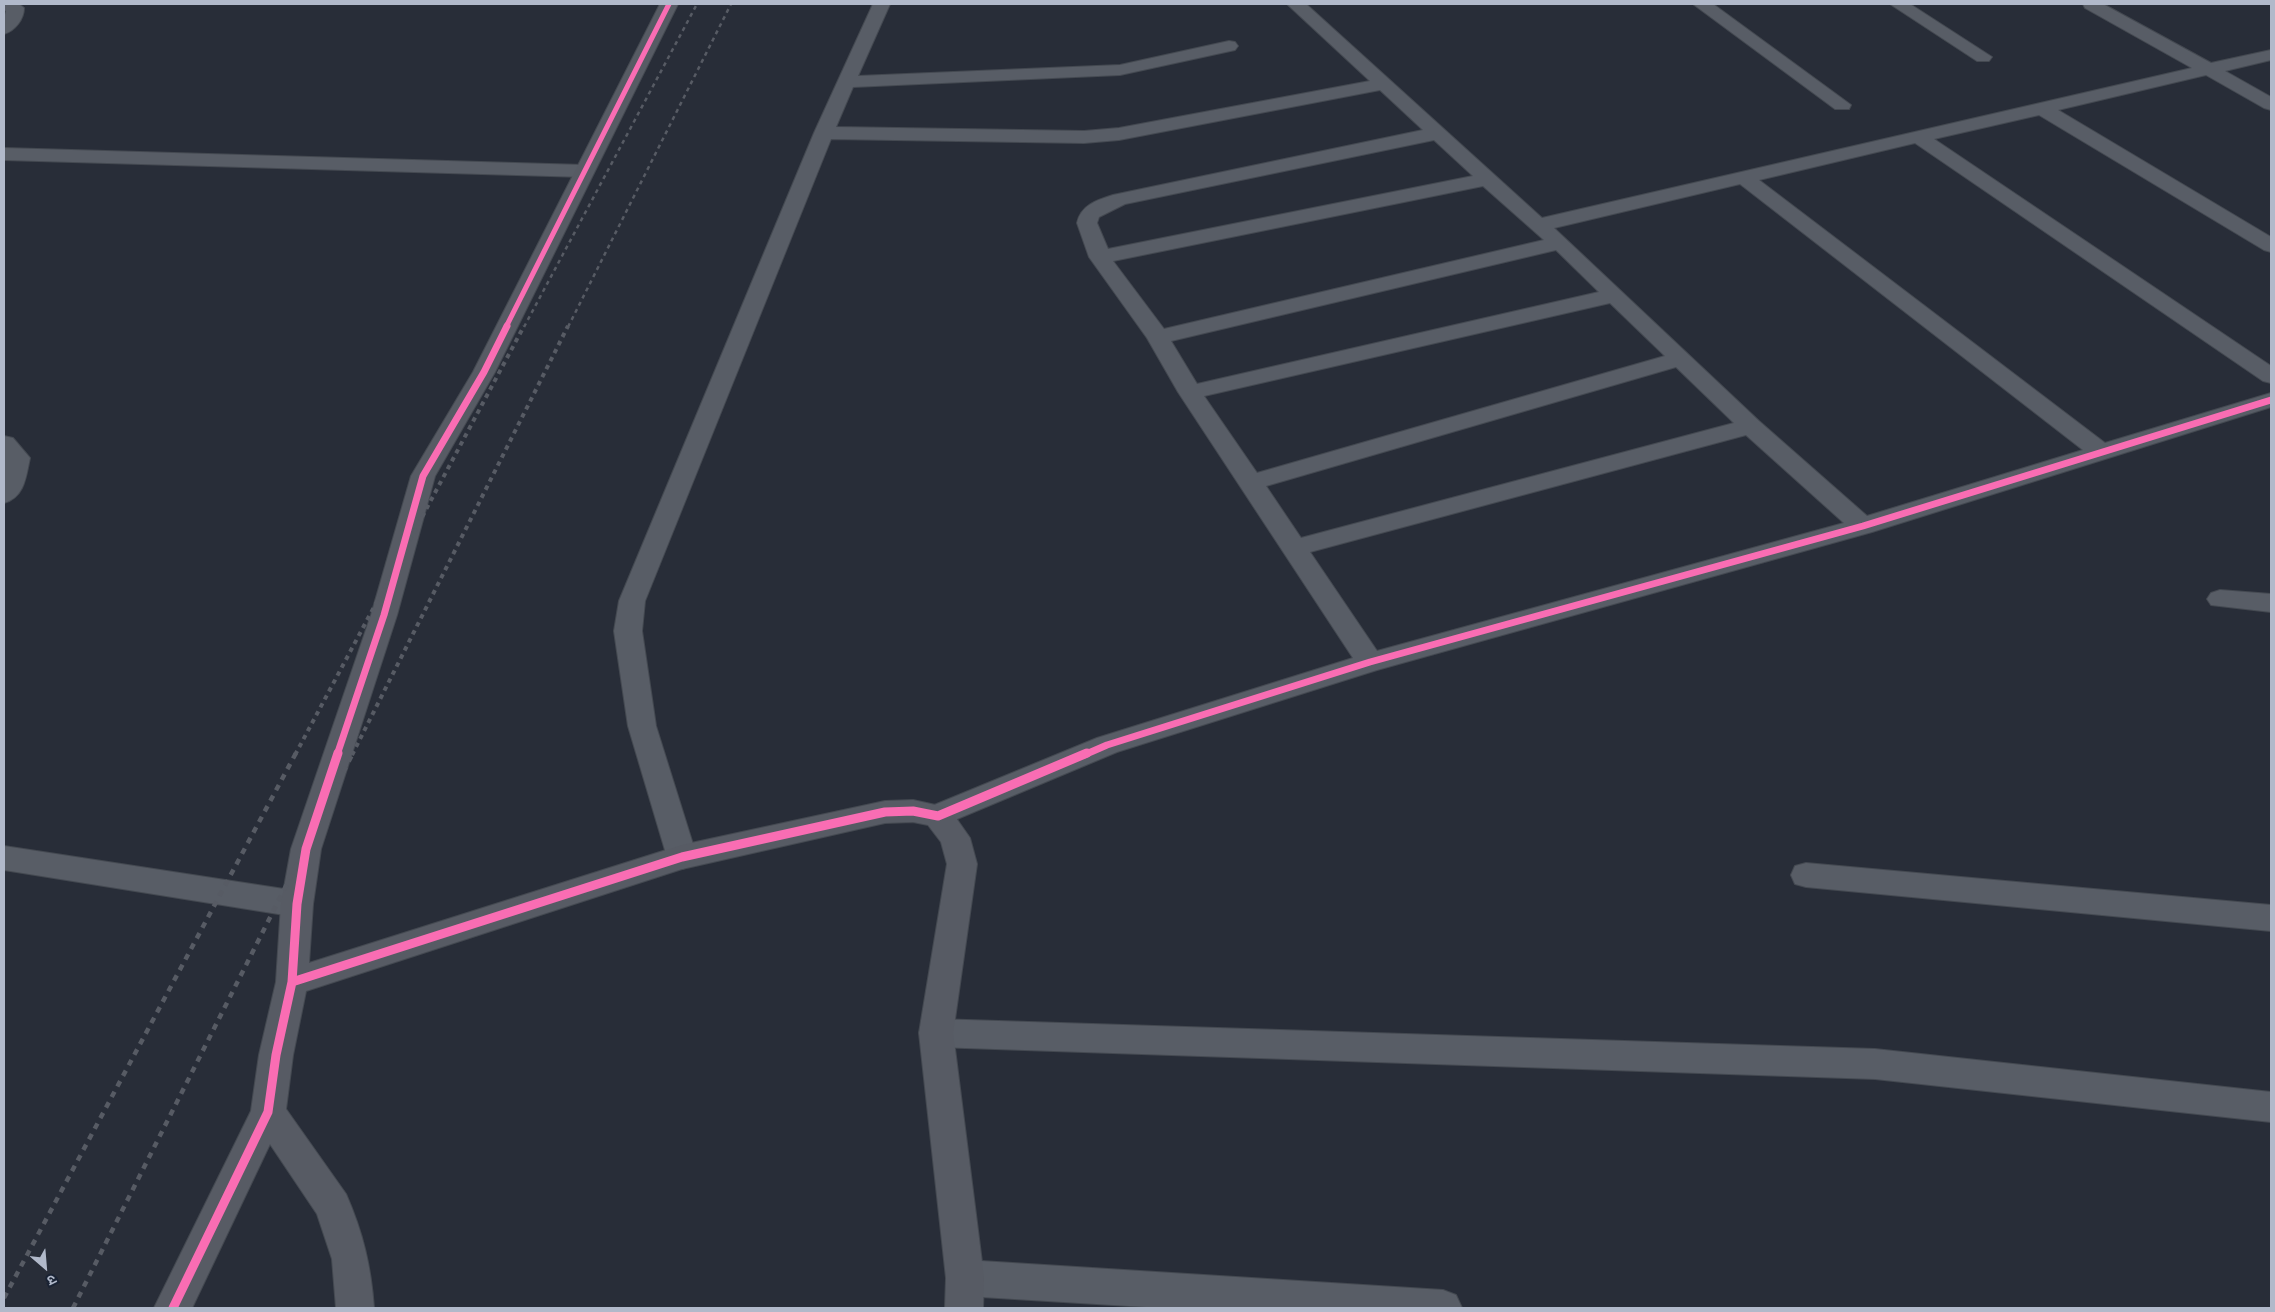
<!DOCTYPE html>
<html>
<head>
<meta charset="utf-8">
<style>
  body { margin:0 }
  #map { position:relative; width:2275px; height:1312px; overflow:hidden; background:#282d38; font-family:"Exo 2","Noto Sans Devanagari",sans-serif }
  canvas { display:block }
  .frame { position:absolute; inset:0; border:5px solid #b1b9ca; pointer-events:none }
  .north { position:absolute; left:20px; top:1242px; width:50px; height:50px; -webkit-text-stroke:4px #1a2334; paint-order:stroke; rotate:153deg; font-size:14px; font-weight:700; line-height:20px; text-align:center; color:#b1b9ca }
  .north::after { content:''; display:block; margin:auto; width:18px; height:22px; background:#b1b9ca; clip-path:polygon(50% 0,100% 100%,50% 72%,0 100%) }
</style>
</head>
<body>
<div id="map">
<canvas width="2275" height="1312"></canvas>
<div class="frame"></div>
<div class="north">उ</div>
</div>
<script>
const g = document.querySelector('canvas').getContext('2d');
g.lineJoin = 'round';
function trace(path, color, width, dash) {
  g.strokeStyle = color;
  g.lineWidth = width;
  g.lineCap = dash ? 'butt' : 'round';
  g.setLineDash(dash || []);
  g.stroke(path);
}
function fillPath(path, color) {
  g.fillStyle = color;
  g.fill(path, 'evenodd');
}
const street = new Path2D(`
  M4 4H19L24 8C24 19 15 31 4 34V18L6 11 4 10Z
  M873 4H890L858 76 1120 65 1229 41 1235 42 1238 46 1235 50 1120 75 853 87 836 127 1084 131 1119 128 1370 81 1287 4H1306L1542 218 2192 68 2085 8 2083 4H2103L2211 63 2271 50V60L2225 71 2271 97V110L2264 108 2206 75 2058 110 2271 237V252L2264 250 2039 115 1934 139 2271 366V383L2263 381 1915 143 1759 180 2105 443 2271 393V407L1872 532 1377 670 1117 752 938 827 927 824 923 816 927 808 1097 738 1353 658 1178 392 1147 338 1089 257 1077 223C1081 205 1097 200 1113 195L1423 130 1380 90 1119 140 1084 143 831 139 645 601 642 631 656 726 697 857 693 865 682 869 671 865 667 857 628 726 614 631 619 601 814 133ZM1434 140 1473 176 1108 249 1097 223 1099 217 1125 204ZM1740 184 2083 450 1867 516 1759 421 1554 228ZM1483 186 1544 240 1164 329 1113 261ZM1556 250 1599 292 1197 384 1171 341ZM1610 303 1665 356 1257 473 1204 396ZM1676 367 1734 423 1301 538 1266 486ZM1746 435 1844 523 1377 651 1310 552Z
  M1693 4H1713L1851 105 1849 109H1835Z
  M1890 4H1910L1992 57 1989 61H1977Z
  M4 148 584 165 591 167 594 171 591 175 584 177 4 160Z
  M4 436 13 438 30 458C26 476 25 497 4 503Z
  M2220 590 2271 594V612L2211 605 2207 599 2211 593Z
  M4 846 297 891 308 895 313 904 308 913 297 917 4 870Z
  M1806 863 2271 905V931L1806 887 1795 884 1791 875 1795 866Z
  M936 1019 1875 1049 2271 1092V1122L1875 1079 936 1047 924 1043 919 1033 924 1023Z
  M965 1260 1443 1290 1456 1295 1462 1308H1162L965 1296 952 1291 946 1278 952 1265Z`);
const secondary = new Path2D(`
  M660 4H678L495 372 435 476 397 615 321 849 313 904 309 963 682 845 885 801 913 800 949 808 970 838 977 864 953 1033 984 1278 983 1308H945L946 1278 919 1033 947 864 941 842 928 825 913 822 885 823 682 869 306 991 293 1055 286 1109 346 1194C363 1233 371 1266 374 1308H336L332 1259 317 1214 270 1144 192 1308H154L251 1111 259 1055 276 982 281 904 291 849 371 615 411 476 473 372Z`);
trace(street, '#444951', 2);
trace(secondary, '#444951', 2);
fillPath(street, '#585d66');
fillPath(secondary, '#575b64');
trace(new Path2D(`
  M524 327 697 4
  M568 327 731 4`), '#575b64', 2.5, [4, 4]);
trace(new Path2D(`
  M295 755 524 326
  M352 755 568 326`), '#575b64', 4, [4.5, 4.5]);
trace(new Path2D(`
  M4 1298 296 753
  M73 1308 353 753`), '#575b64', 4.5, [6, 6]);
trace(new Path2D(`
  M506 327 669 4`), '#f96db3', 5);
trace(new Path2D(`
  M337 755 384 615 423 476 484 372 507 326
  M1084 755 1107 745 1370 662 1863 526 2271 400`), '#f96db3', 7);
trace(new Path2D(`
  M292 982 682 857 885 812 913 811 938 816 1087 753
  M173 1308 268 1112 276 1055 292 982 297 904 306 849 338 753`), '#f96db3', 9);
</script>
</body>
</html>
